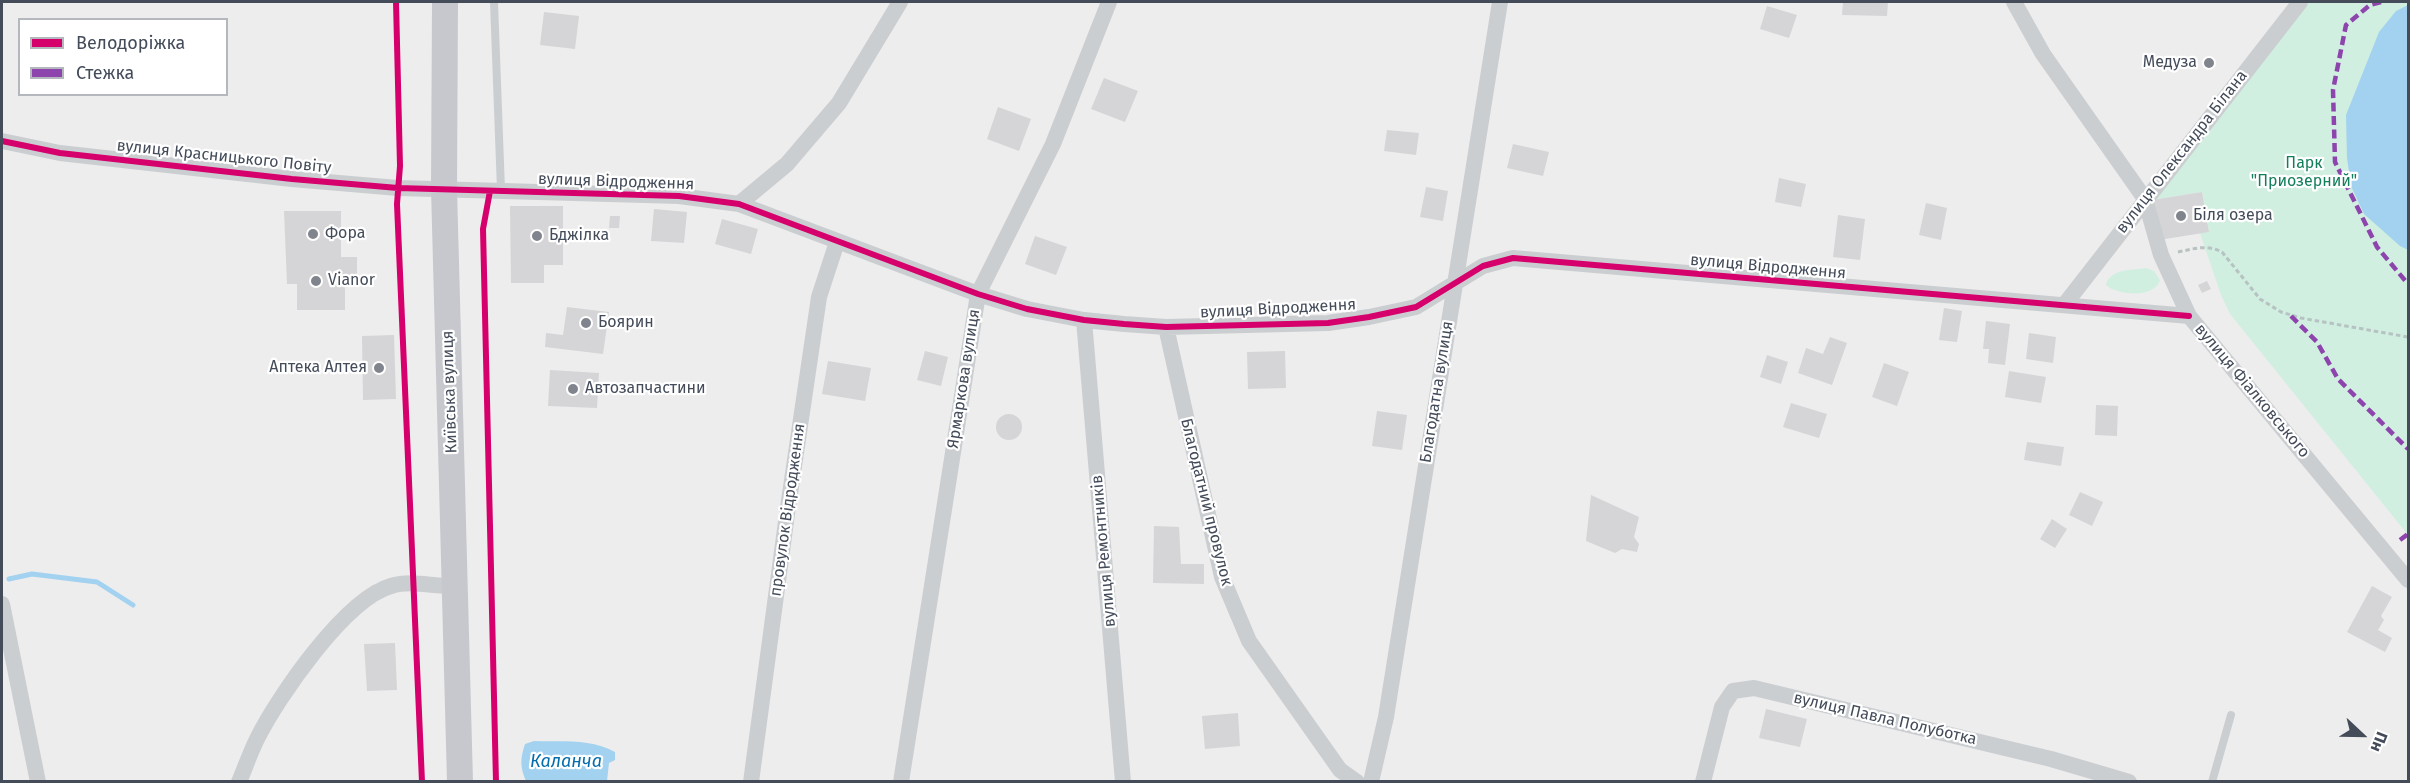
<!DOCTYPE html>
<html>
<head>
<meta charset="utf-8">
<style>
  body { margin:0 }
  #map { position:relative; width:2410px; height:783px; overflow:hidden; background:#eeeded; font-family:"Fira Sans",sans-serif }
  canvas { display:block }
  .frame { position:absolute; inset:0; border:3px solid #444c5a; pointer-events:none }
  .legend { position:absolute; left:18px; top:18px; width:210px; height:78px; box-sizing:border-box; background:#fff; border:2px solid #b4b7bd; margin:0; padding:8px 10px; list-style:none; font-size:18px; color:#444c5a }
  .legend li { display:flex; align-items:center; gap:12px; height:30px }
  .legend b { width:30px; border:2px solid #b4b7bd }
  .north { position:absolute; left:2332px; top:705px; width:60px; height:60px; -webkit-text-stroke:4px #fff; paint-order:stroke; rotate:112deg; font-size:16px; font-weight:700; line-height:24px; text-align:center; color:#444c5a }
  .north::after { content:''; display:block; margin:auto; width:21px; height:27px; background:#444c5a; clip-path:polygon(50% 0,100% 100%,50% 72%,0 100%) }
</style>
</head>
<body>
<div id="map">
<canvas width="2410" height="783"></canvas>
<div class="frame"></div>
<ul class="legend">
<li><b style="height:8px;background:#d6006c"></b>Велодоріжка</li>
<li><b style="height:8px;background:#8e44ad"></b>Стежка</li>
</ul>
<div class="north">Пн</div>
</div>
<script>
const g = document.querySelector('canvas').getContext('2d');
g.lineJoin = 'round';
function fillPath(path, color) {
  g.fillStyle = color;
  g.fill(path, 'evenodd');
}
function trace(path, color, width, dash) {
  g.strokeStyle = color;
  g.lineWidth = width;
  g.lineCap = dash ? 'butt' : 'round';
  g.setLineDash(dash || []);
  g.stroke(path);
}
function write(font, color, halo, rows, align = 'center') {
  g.font = font + ' "Fira Sans",sans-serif';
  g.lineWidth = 4.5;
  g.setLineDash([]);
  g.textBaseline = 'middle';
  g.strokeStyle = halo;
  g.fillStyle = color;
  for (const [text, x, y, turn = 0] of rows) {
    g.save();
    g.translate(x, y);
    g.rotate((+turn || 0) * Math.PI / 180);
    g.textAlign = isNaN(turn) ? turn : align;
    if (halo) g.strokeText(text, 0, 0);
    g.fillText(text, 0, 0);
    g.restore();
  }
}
fillPath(new Path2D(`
  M2307 2H2408V535L2230 314 2221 295 2200 233 2209 232 2202 192 2152 200Z
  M2146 268 2154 271 2160 280C2155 299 2116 295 2106 285 2109 269 2133 270 2146 268Z`), '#d0efe1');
fillPath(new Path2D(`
  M2408 5V250L2400 246 2364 214 2351 186 2347 158 2346 115 2379 32 2396 11Z
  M534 741C561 742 591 738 615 752V760L609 763 607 781H526C520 767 520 759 525 744Z`), '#a2d2ef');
trace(new Path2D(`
  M9 579 32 574 97 582 133 605`), '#a2d2ef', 5);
fillPath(new Path2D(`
  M1843 2H1888L1887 16 1842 15Z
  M1767 6 1797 15 1789 38 1760 29Z
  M544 12 579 16 575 49 540 45Z
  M1104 78 1138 91 1125 122 1091 109Z
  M998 107 1031 119 1019 151 987 139Z
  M1387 130 1419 133 1416 155 1384 151Z
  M1513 144 1549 152 1543 176 1507 168Z
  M1779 178 1806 184 1801 207 1775 202Z
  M1426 187 1448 191 1443 221 1420 217Z
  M2202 192 2209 232 2159 240 2152 200Z
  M1926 203 1947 208 1941 240 1919 235Z
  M510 206H563V265H544V283H511Z
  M654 209 687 212 684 243 651 241Z
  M284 211H341V257H357V278H345V310H297V284H287Z
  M1838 215 1865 219 1860 260 1833 257Z
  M610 216H620L619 228H609Z
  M722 219 758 229 751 254 715 244Z
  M1035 236 1067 247 1056 275 1025 264Z
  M2207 281 2211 289 2202 293 2198 285Z
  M567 307 609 312 603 354 545 347 546 333 563 335Z
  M1944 308 1962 311 1957 342 1939 340Z
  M1986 321 2010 324 2005 365 1988 363 1989 349H1983Z
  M2029 333 2056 337 2053 363 2026 359Z
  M394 335 396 399 363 400 362 336Z
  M1830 337 1847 343 1832 385 1798 373 1806 348 1823 354Z
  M925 351 948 357 941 386 917 380Z
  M1285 351 1286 388 1248 389 1247 352Z
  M1767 355 1788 362 1781 384 1760 377Z
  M828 361 871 368 865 401 822 394Z
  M1884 363 1909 372 1897 406 1872 397Z
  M550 370 599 373 597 408 548 406Z
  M2009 371 2046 377 2041 403 2005 397Z
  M1791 403 1827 414 1819 438 1783 427Z
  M2096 405 2118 406 2117 436 2095 435Z
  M1377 411 1407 415 1402 450 1372 446Z
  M996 427a13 13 0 1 1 26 0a13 13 0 1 1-26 0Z
  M2027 442 2064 447 2061 466 2024 460Z
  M2080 492 2103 502 2092 526 2069 515Z
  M1591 495 1639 517 1634 537 1639 544 1637 552 1622 549 1615 553 1586 541Z
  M2052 519 2067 529 2055 548 2040 539Z
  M1154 526 1179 527 1181 564H1204V584L1153 583Z
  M2372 586 2392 597 2381 616 2384 620 2378 630 2392 638 2385 652 2347 632Z
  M395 643 397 690 367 691 364 644Z
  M1766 709 1807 719 1800 747 1759 738Z
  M1238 713 1240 746 1205 749 1202 716Z`), '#d5d5d7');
trace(new Path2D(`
  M2178 252C2193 249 2207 244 2222 252L2260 299 2281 312 2301 318 2408 337`), '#b6c3c2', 3, [4.5, 3]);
trace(new Path2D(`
  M494 2 501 190
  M2212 782 2231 715`), '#cbced1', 8);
trace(new Path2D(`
  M2014 2 2043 54 2145 199 2161 255 2189 316 2408 580
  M2 141 60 153 292 179 398 188 679 196 739 204 978 294 1027 309 1084 320 1124 324 1166 327 1328 323 1369 317 1416 307 1483 266 1513 258 2189 316
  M739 204 787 164 839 103 900 2
  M2065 304 2300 2
  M1084 320 1123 782
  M1166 327 1222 577 1249 641 1340 770 1357 782
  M2 604 38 782
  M239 782C245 768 250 753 257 739 278 697 345 599 391 586 410 580 436 586 455 587
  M751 782 787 514 819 297 837 242
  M901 782 978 294 1053 144 1109 2
  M1371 782 1386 717 1500 2
  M1703 782 1722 707 1733 691 1754 688 2051 759 2129 782`), '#cbced1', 16);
trace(new Path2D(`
  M445 2 444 189 460 782`), '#c6c8ce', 26);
trace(new Path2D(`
  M2381 2 2370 5 2346 25 2333 90 2335 162 2377 247 2408 284
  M2291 316 2317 342 2338 379 2408 449
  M2400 540 2408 534`), '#8e44ad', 4.5, [9, 4.5]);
trace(new Path2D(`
  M396 2 400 166 397 204 422 782
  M2 141 60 153 292 179 398 188 679 196 739 204 978 294 1027 309 1084 320 1124 324 1166 327 1328 323 1369 317 1416 307 1483 266 1513 258 2189 316
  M490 191 483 229 496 782`), '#d6006c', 6);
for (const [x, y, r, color] of [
  [2209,63,6,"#80848d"],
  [2181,216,6,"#80848d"],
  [313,234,6,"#80848d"],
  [537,236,6,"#80848d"],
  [316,281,6,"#80848d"],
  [586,323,6,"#80848d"],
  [379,368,6,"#80848d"],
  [573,389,6,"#80848d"]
]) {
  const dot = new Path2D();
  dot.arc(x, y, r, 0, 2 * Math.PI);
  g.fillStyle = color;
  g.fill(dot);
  trace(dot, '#fff', 2);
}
write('16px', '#444c5a', '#fff', [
  ["Медуза",2197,63,"right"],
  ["Біля озера",2193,216],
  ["Фора",325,234],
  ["Бджілка",549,236],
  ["Vianor",328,281],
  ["Боярин",598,323],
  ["Аптека Алтея",367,368,"right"],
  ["Автозапчастини",585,389]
], 'left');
write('16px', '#444c5a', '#fff', [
  ["вулиця Олександра Білана",2182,152,-52],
  ["вулиця Красницького Повіту",224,157,6],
  ["вулиця Відродження",616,182,2],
  ["вулиця Відродження",1768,267,5],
  ["вулиця Відродження",1278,309,-3],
  ["Ярмаркова вулиця",964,379,-81],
  ["вулиця Фіалковського",2252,391,50],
  ["Київська вулиця",450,392,-92],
  ["Благодатна вулиця",1437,392,-81],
  ["Благодатний провулок",1206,502,76],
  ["провулок Відродження",788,510,-82],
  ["вулиця Ремонтників",1104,551,-95],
  ["вулиця Павла Полуботка",1885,719,13]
]);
write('16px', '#127e5b', '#fff', [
  ["Парк",2304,164],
  ["\"Приозерний\"",2304,182]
]);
write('italic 18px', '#056dac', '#fff', [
  ["Каланча",566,762]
]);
</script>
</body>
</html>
